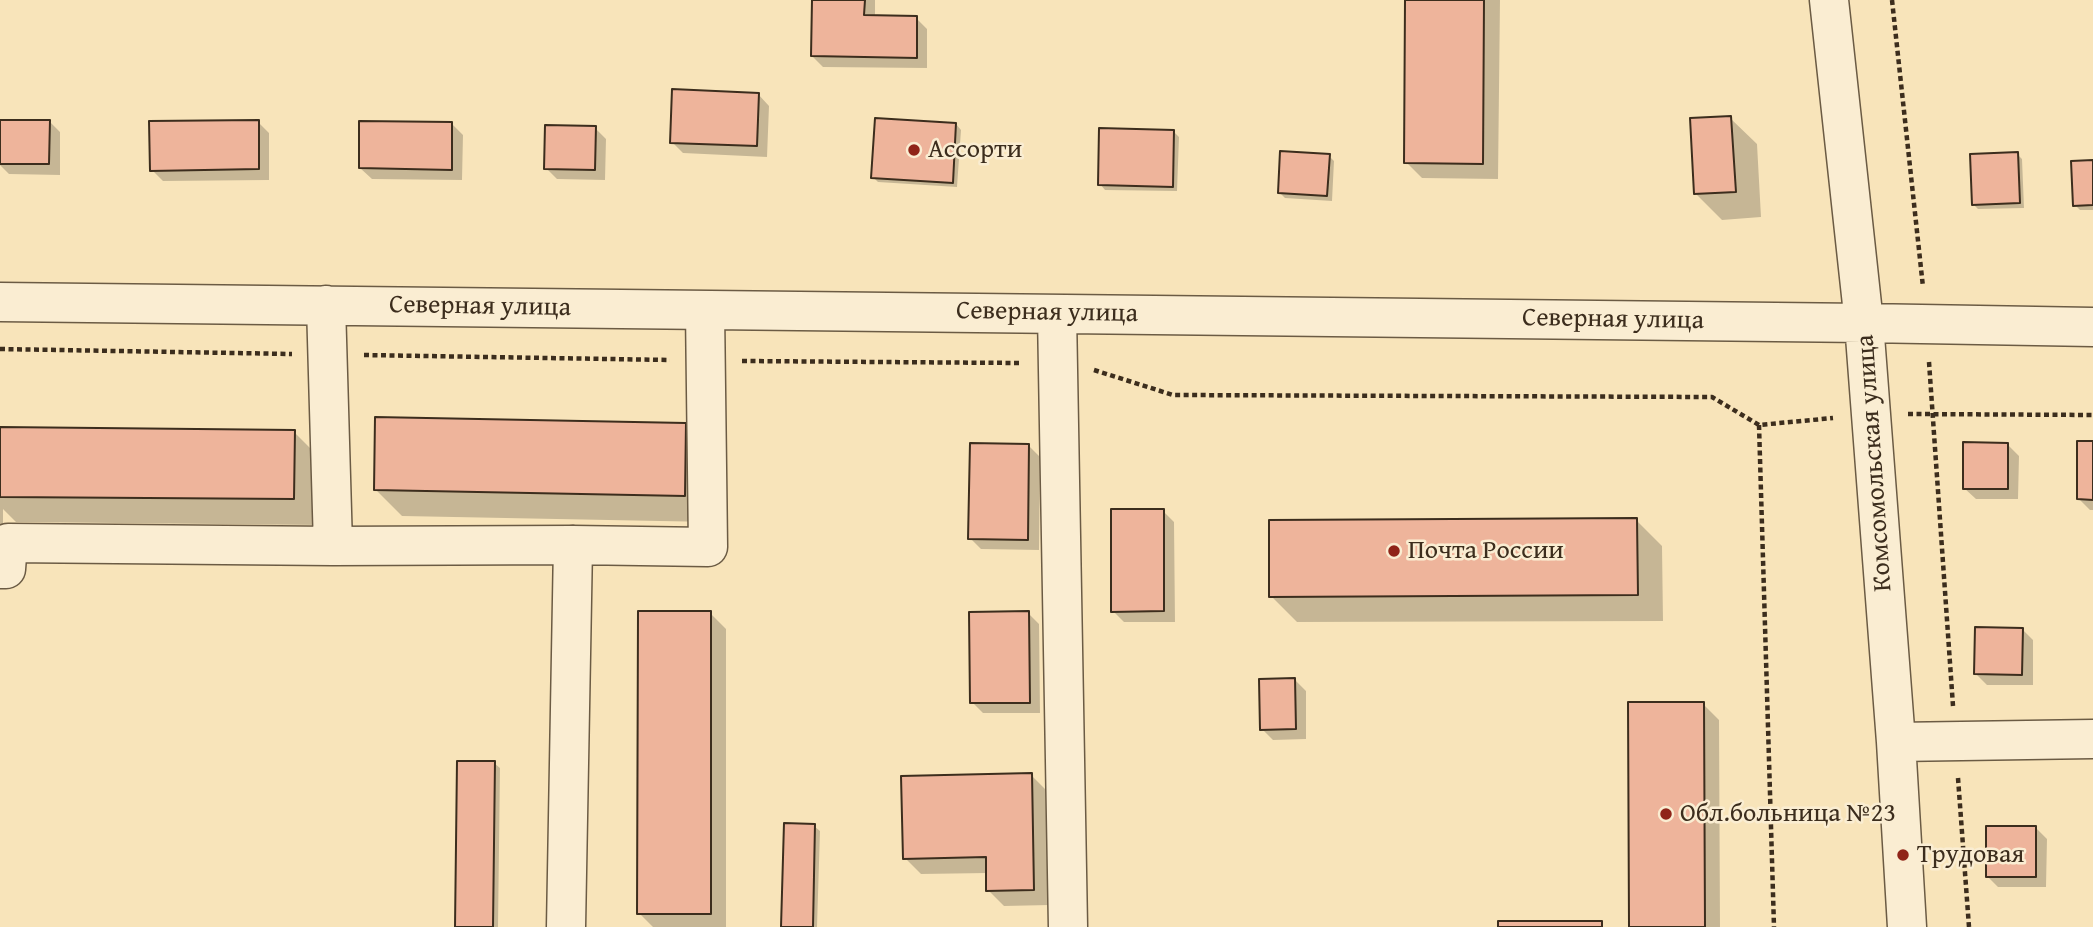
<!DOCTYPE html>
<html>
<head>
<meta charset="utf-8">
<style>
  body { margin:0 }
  canvas { display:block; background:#f8e4ba }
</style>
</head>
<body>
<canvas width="2093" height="927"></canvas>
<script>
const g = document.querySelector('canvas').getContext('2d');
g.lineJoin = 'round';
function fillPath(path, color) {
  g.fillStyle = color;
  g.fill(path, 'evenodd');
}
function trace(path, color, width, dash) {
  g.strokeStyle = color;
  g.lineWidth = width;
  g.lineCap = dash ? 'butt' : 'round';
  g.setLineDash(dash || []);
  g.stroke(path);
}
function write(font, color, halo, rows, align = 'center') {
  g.font = font + ' "Gentium Book Plus",serif';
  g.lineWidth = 5;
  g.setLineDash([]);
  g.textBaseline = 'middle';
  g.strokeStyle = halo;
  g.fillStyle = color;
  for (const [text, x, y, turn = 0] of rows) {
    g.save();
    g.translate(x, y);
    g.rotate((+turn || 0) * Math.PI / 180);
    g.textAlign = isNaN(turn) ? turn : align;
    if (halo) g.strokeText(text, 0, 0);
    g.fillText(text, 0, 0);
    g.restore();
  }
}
fillPath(new Path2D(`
  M813 0H875V17L916 18 927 29V68L823 67 812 56Z
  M1407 0H1500L1498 179 1422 178 1406 162Z
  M758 94 769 106 767 157 683 153 672 142Z
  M1730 118 1757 144 1761 217 1722 220 1696 194Z
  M0 121H49L60 132V175L9 174 0 165Z
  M258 122 269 133V180L163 181 152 170Z
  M452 124 463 135 462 180 372 179 360 168Z
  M956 124 961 130 957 187 878 182 873 177Z
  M595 128 606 139 605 180 557 179 546 168Z
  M1173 131 1179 137 1177 191 1105 190 1100 184Z
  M2017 154 2022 159 2024 208 1978 209 1973 204Z
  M1329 156 1334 161 1332 201 1285 198 1280 193Z
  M2093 162V210H2080L2075 205Z
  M686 425 712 451 711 522 402 516 376 490Z
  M0 429 294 432 320 458V525L16 522 3 509V565H0Z
  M2093 443V510H2090L2079 499Z
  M2008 445 2019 456 2018 499H1976L1964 488Z
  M1029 446 1040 457 1039 550 981 549 970 538Z
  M1163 511 1174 522 1175 622H1124L1113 611Z
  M1636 520 1662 546 1663 621 1297 622 1271 596Z
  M710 613 726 629V927H653L639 913Z
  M1028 613 1039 624 1040 713H983L972 702Z
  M2022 629 2033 640V685H1987L1976 674Z
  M1295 680 1306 691V739L1273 740 1262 729Z
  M1703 704 1719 720 1720 927H1631Z
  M494 763 500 768 498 927H457Z
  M1031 775 1047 791 1050 905 1004 906 988 890V873L921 874 905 858Z
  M814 826 820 831 817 927H783Z
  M2036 828 2047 839 2046 887H1998L1987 876Z`), '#0003');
const building = new Path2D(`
  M812 0H865L864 15 917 16V58L811 56Z
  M1405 0H1484L1483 164 1404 163Z
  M672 89 759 93 757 146 670 143Z
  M1731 116 1736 192 1694 194 1690 118Z
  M875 118 956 123 953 183 871 178Z
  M0 120H50L49 164H0Z
  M259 120V169L150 171 149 121Z
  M359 121 452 122V170L359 168Z
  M545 125 596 126 595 170 544 169Z
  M1099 128 1174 130 1173 187 1098 185Z
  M1280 151 1330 154 1327 196 1278 193Z
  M2018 152 2020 203 1972 205 1970 154Z
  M2093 160V205L2073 206 2071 161Z
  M375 417 686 423 685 496 374 490Z
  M0 427 295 430 294 499 0 497Z
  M2077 441H2093V500L2077 499Z
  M1963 442 2008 443V489H1963Z
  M970 443 1029 444 1028 540 968 539Z
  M1111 509H1164V611L1111 612Z
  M1637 518 1638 595 1269 597V520Z
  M638 611H711V914H637Z
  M1029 611 1030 703H970L969 612Z
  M1975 627 2023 628 2022 675 1974 674Z
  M1295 678 1296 729 1260 730 1259 679Z
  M1628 702H1704L1705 927H1629Z
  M457 761H495L493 927H455Z
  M1032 773 1034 890 986 891V857L903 859 901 776Z
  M784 823 815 824 813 927H781Z
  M1986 826H2036V877H1986Z
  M1498 921H1602V927H1498Z`);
fillPath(building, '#eeb49b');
trace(building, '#3c2d1d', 2);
const minor = new Path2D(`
  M1829 0 1864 323 1896 742 1907 927
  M0 302 1864 323 2093 327
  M326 305 333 546
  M1057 314 1068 927
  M0 569H6L8 543 333 546 573 545 708 547 705 310
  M1896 742 2093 739
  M566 927 573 545`);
trace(minor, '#6b5b44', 41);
trace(new Path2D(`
  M1892 0 1923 287
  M0 349 292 354
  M364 355 670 360
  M742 361 1020 363
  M1929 362 1953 706
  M1094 370 1173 395 1712 397 1759 425 1833 418
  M1908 414 2093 415
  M1759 425 1774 927
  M1958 778 1969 927`), '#3c2d1d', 4.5, [5, 3.5]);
trace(minor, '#faedd2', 38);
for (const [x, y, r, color] of [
  [914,150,7,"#8f2418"],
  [1394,551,7,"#8f2418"],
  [1666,814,7,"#8f2418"],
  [1903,855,7,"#8f2418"]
]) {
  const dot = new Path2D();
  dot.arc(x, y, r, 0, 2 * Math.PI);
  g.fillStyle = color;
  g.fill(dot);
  trace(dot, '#faedd2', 2.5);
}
write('26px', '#3c2d1d', '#faedd2', [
  ["Ассорти",928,150],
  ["Почта России",1408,551],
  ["Обл.больница №23",1680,814],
  ["Трудовая",1917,855]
], 'left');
write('26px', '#3c2d1d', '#faedd2', [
  ["Северная улица",480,307,1],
  ["Северная улица",1047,313,1],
  ["Северная улица",1613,320,1],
  ["Комсомольская улица",1875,463,-94]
]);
</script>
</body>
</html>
